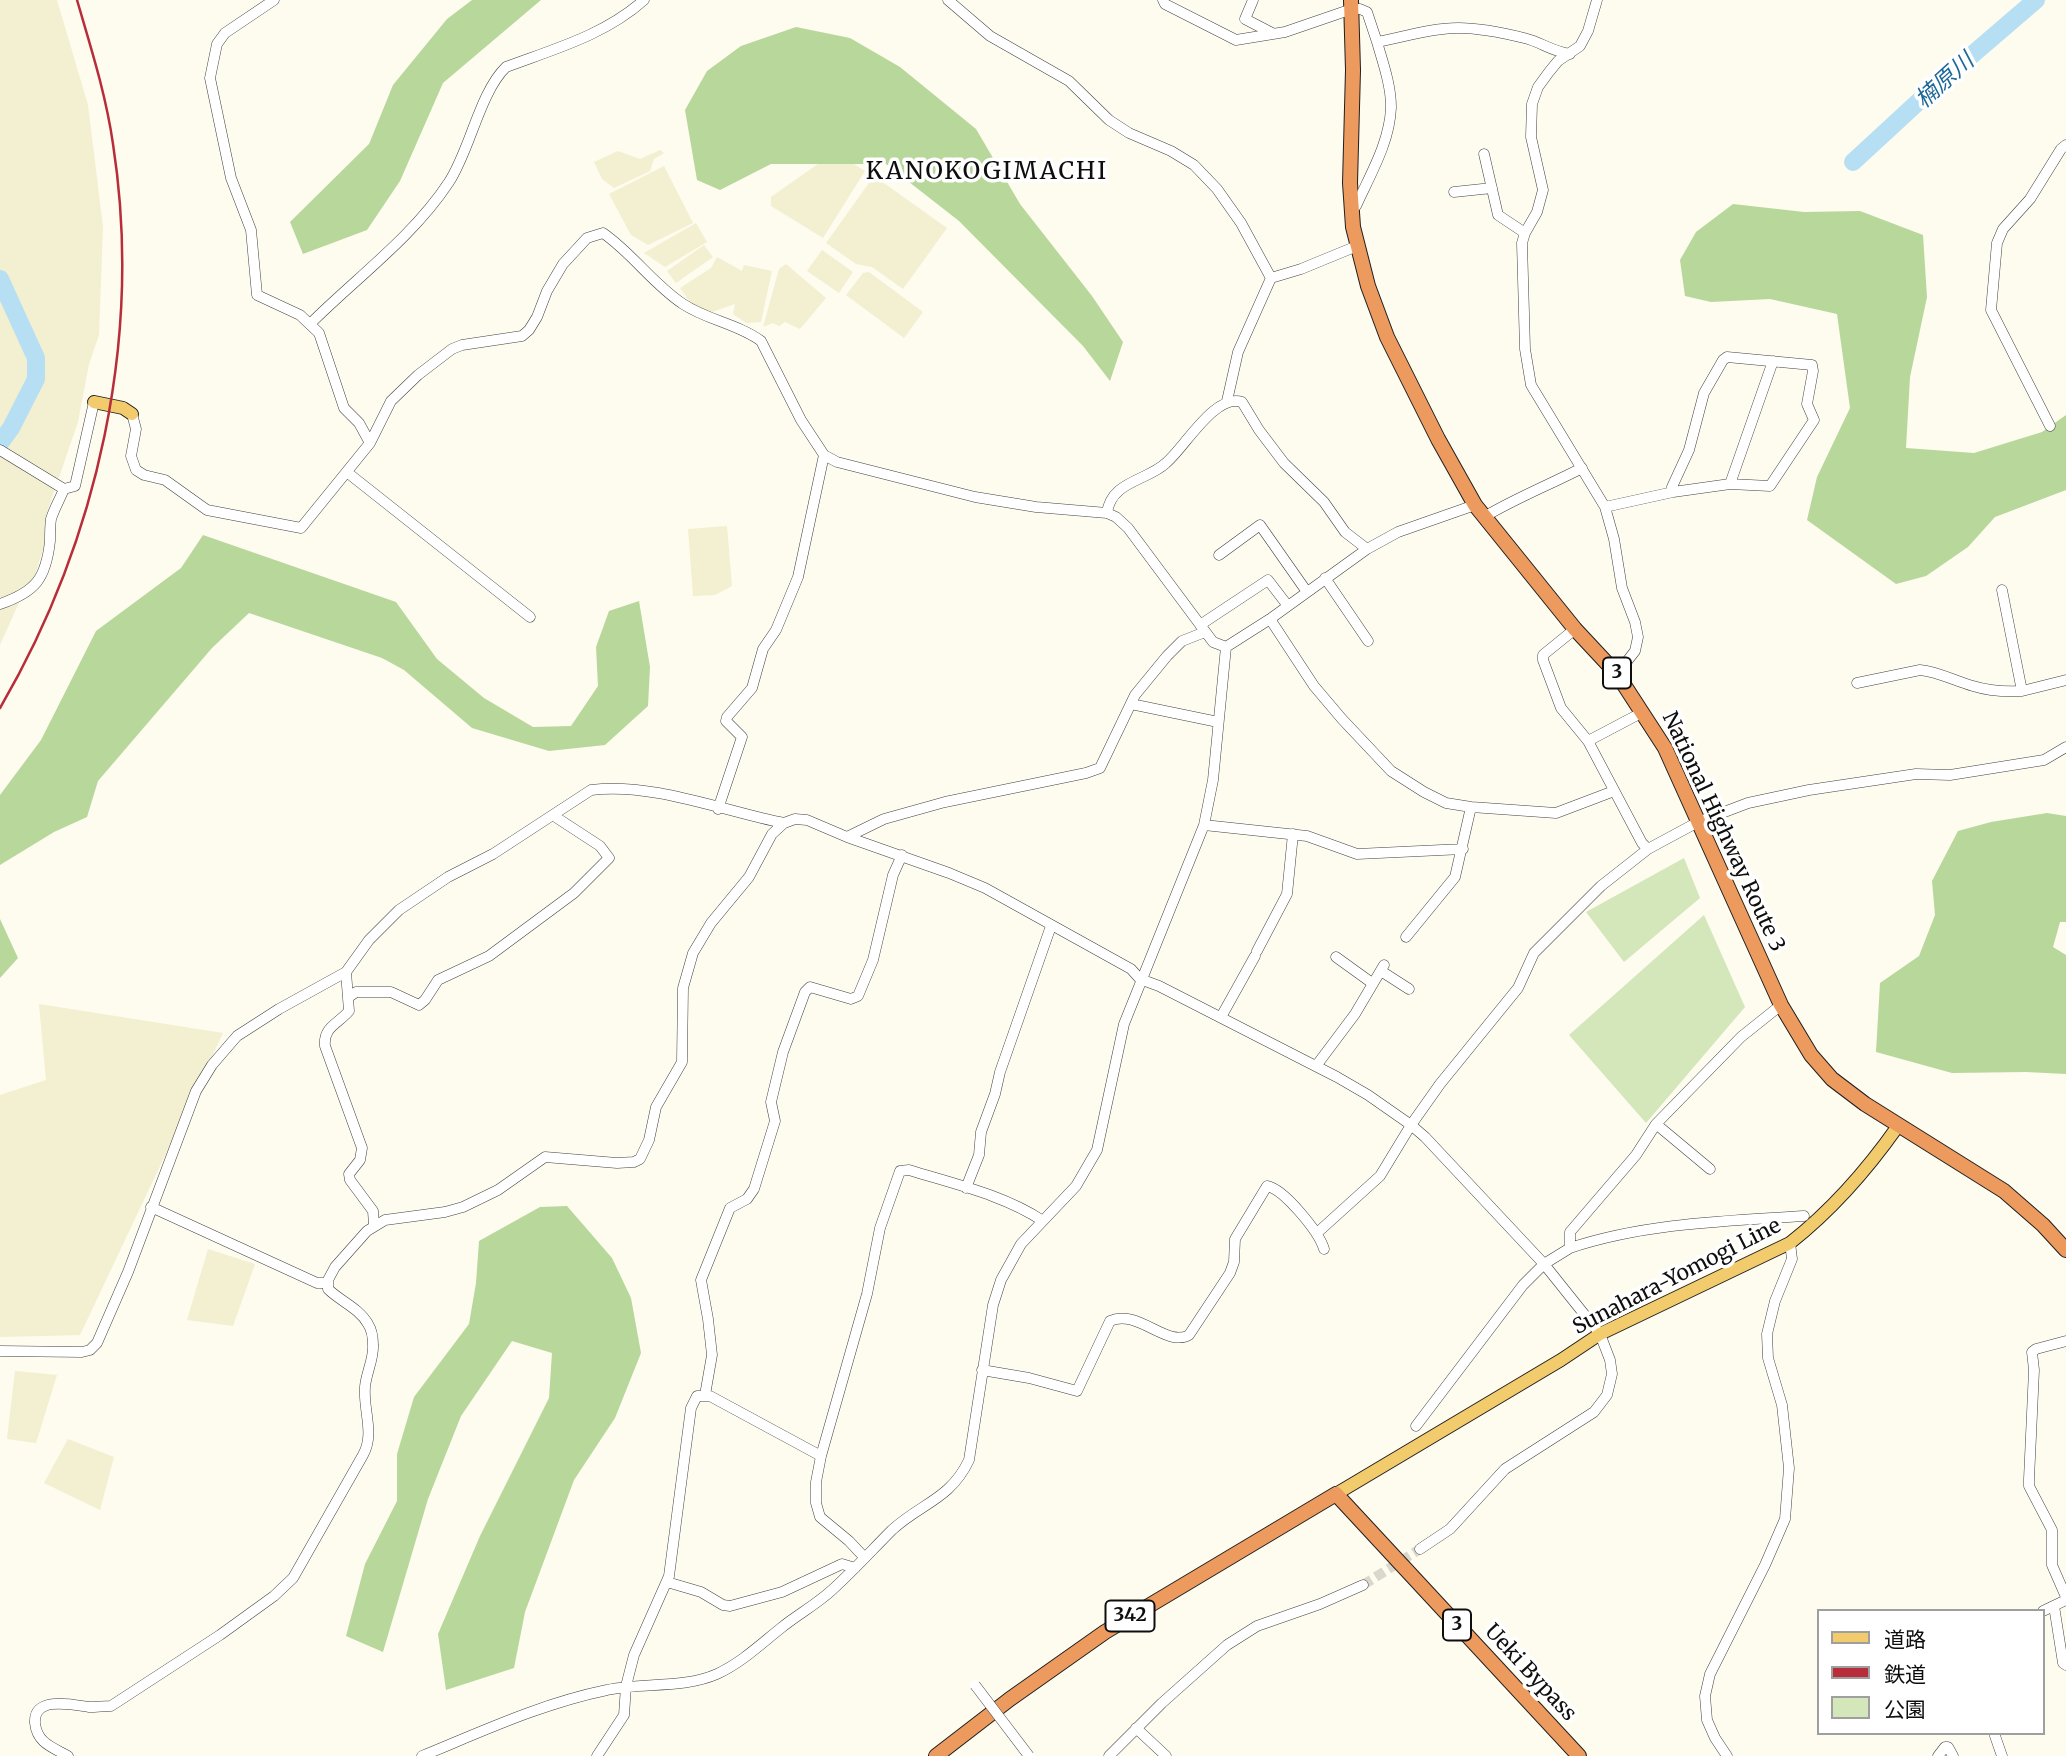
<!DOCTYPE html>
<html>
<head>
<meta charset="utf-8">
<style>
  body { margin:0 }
  #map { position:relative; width:2066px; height:1756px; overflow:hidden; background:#fefbef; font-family:Merriweather,"Noto Sans JP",serif }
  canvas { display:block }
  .legend { position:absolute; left:1817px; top:1609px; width:228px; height:126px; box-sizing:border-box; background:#fff; border:2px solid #9f9f9f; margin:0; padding:9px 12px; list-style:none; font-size:21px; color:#0e0e0e }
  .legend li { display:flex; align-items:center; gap:14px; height:35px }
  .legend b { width:35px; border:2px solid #9f9f9f }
</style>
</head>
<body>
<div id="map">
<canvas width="2066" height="1756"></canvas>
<ul class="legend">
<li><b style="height:9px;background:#f1cb6c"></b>道路</li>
<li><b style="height:9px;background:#b72d39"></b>鉄道</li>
<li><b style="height:19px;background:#d3e7ba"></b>公園</li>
</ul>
</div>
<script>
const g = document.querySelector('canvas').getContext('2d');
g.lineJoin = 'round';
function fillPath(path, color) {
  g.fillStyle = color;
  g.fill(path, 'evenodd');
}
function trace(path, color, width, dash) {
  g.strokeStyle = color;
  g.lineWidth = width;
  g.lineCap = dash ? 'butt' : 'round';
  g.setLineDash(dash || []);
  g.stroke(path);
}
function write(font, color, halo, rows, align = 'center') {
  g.font = font + ' Merriweather,"Noto Sans JP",serif';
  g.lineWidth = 7;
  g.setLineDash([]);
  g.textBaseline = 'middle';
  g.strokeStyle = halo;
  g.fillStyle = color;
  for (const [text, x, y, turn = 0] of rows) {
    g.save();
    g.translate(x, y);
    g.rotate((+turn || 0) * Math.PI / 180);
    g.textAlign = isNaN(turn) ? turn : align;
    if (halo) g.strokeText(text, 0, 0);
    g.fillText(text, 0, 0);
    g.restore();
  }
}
fillPath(new Path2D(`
  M0 0H57L88 105 103 227 99 335 89 364 78 422 46 515V540L34 578 23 594 0 645Z
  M660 150 664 153 654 159 650 171 614 188 602 179 594 162 618 151 640 159Z
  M835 152 865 171 823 238 771 206V197Z
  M664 166 693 223 648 245 631 235 609 194Z
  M874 176 947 228 903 289 872 267 856 264 826 243Z
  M696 223 707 242 665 267 644 253Z
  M704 245 713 257 676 283 667 271Z
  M822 250 853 272 839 293 807 271Z
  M717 257 742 271 744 265 772 271 761 322 746 323 733 314 735 304 709 313 691 304 680 288 711 268Z
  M786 264 826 298 800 329 785 322 779 326 773 323 763 327 779 269Z
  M869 272 923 312 904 338 846 295 863 273Z
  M727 526 732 586 715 595 693 596 688 529Z
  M39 1004 223 1033 80 1335 0 1337V1095L46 1080Z
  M208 1249 255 1264 233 1326 187 1320Z
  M15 1371 57 1375 36 1443 7 1439Z
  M68 1439 114 1457 100 1510 44 1483Z`), '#f3efd1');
fillPath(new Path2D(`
  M1684 858 1700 898 1624 962 1586 912Z
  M1704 915 1745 1007 1646 1123 1569 1035Z`), '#d3e7ba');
fillPath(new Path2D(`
  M472 0H541L443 83 400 181 367 230 303 254 290 222 369 144 393 85 447 19Z
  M796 27 850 38 900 67 976 129 1020 204 1092 296 1123 342 1110 381 1083 346 959 221 886 164H771L720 190 697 180 685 110 707 71 741 46Z
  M1733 204 1804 212 1860 211 1923 235 1927 297 1910 377 1906 448 1974 453 2042 432 2066 415V490L1995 517 1968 547 1926 576 1896 584 1807 520 1817 477 1850 408 1837 314 1770 299 1711 302 1685 296 1680 260 1696 232Z
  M203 535 396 602 437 659 484 698 533 727 571 726 598 686 596 647 609 611 639 601 650 667 648 706 605 745 549 751 472 728 404 670 382 658 249 613 212 648 98 781 87 817 54 832 0 865V795L41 740 96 631 181 568Z
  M2047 813 2066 816V922H2060L2053 947 2066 955V1074L2026 1072 1952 1073 1876 1052 1880 983 1919 956 1935 915 1932 881 1958 831 1991 822Z
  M0 919 18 958 0 978Z
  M567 1206 612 1258 631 1298 641 1353 615 1418 574 1480 525 1612 514 1668 446 1690 438 1634 480 1536 549 1398 552 1353 512 1341 461 1416 428 1499 383 1652 346 1636 365 1564 397 1501V1454L414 1397 469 1324 476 1283 479 1241 540 1207Z`), '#b8d79b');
trace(new Path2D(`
  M1853 162 1930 91 2036 0
  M0 279 36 358V379L11 428 0 443`), '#b7dff3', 18);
trace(new Path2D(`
  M1363 1585 1420 1549`), '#dad7cd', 10, [10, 5]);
const minor = new Path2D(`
  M274 0 225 33 217 44 210 78 231 178 251 230 257 295 300 315 319 333 344 408 359 423 370 443
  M948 0 990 36 1069 81 1109 120 1129 133 1171 151 1194 165 1217 189 1241 223 1271 278 1238 352 1227 401
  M1163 0 1165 4 1236 40 1285 32 1352 9H1360L1367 12 1377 42C1404 37 1431 28 1458 28 1479 28 1504 33 1524 38 1541 42 1551 51 1570 54
  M1253 0 1245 19 1272 33
  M1597 0 1588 31 1580 46 1558 61 1549 72 1538 87 1532 104 1531 137 1543 190 1537 212 1525 233 1522 243 1525 349 1531 385 1605 507 1614 539 1622 588 1635 622 1638 637 1635 651 1617 674
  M1484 154 1498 215 1525 233
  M1454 192 1492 188
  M1351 207 1356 206C1370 175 1390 142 1391 107 1391 85 1383 63 1377 42
  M1271 278 1301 269 1357 246
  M310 324C356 278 413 237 449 182 470 150 480 92 506 67 554 49 605 35 644 0
  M1727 357 1812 365 1813 371 1807 404 1814 420 1770 486 1730 484 1673 492 1672 487 1689 450 1704 393 1723 360Z
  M132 414 136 429 131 456 136 470 144 475 165 480 207 510 301 528 370 443 391 401 418 375 452 349 462 345 522 336 529 330 537 317 547 291 563 264 587 238 603 233C632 253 653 284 683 304 707 320 738 324 761 341L801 420 824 455 837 462 975 497 1036 507 1107 513 1116 517 1128 528 1213 642 1226 647
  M2050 426 1991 310 1997 243 2003 229 2030 199 2061 149 2066 145
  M0 450 64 489
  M348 473 530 617
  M1730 484 1773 361
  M1605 507 1673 492
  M1107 513C1111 481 1147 481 1166 463 1185 447 1215 393 1242 402L1259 430 1284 463 1324 502 1345 532 1367 549
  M1484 517C1516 498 1549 485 1582 468
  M1219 555 1260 525 1307 592
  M1325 578 1368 641
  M2002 590 2022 691 2066 680
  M0 604C35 592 46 579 50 541 50 534 50 526 51 519 54 509 60 499 64 489L75 486 94 402
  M1270 619 1314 686 1342 719 1391 771 1424 792 1446 803 1471 807 1556 813 1614 791
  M1200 625 1268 580 1288 606
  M1575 629 1543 655V660L1561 708 1588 741 1642 843 1648 849
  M1857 683 1920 670C1939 672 1955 681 1973 686 1989 691 2005 692 2022 691
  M1131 704 1218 722
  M1588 741 1643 712
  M718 809 742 737 726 721 727 717 752 688 763 649 776 630 798 577 824 455
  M1204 825 1307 836 1357 854 1463 849
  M847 837 884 819 945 802 1086 773 1100 768 1135 695 1167 656 1182 641 1205 632
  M1406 937 1455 877 1471 807
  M1257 951 1287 894 1293 834
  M1336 957 1372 983
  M1381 971 1409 989
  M346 972 349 1011C338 1024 323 1027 325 1046L362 1148 360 1160 349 1174 350 1180 373 1211 374 1225
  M349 997 356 992H391L419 1005 425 1000 438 980 489 956 574 893 609 858 600 846 554 816
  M1221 1017 1255 956
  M1316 1066 1355 1014 1384 965
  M1656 1124 1710 1169
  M966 1188 979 1155 981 1132 995 1094 1000 1072 1051 926
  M151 1207 317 1283H327
  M1317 1233 1380 1176 1411 1125 1440 1084 1518 988 1534 953 1601 886 1648 849 1698 822 1748 803 1809 790 1916 774 1950 775 2044 760 2066 747
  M1570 1248C1645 1223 1726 1221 1804 1216
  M2066 1341 2036 1349 2032 1352 2034 1370 2029 1479V1486L2052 1530V1565L2066 1597
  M0 1351 82 1352 90 1350 97 1343 128 1272 196 1091 212 1065 237 1036 279 1009 346 972 369 940 399 910 448 877 493 854 591 790C652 782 723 811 784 823
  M982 1370 1029 1378 1077 1391 1110 1321C1137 1308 1167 1348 1189 1335L1230 1273 1234 1262 1235 1239 1267 1186C1284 1189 1319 1232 1324 1249
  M705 1395 712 1355 708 1319 701 1280 730 1208 747 1199 754 1189 775 1121 771 1102 783 1052 805 992 810 987 851 999 858 996 873 960 893 875 902 855
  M1416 1426 1523 1285 1544 1264 1570 1248V1232L1636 1155 1656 1124 1741 1037 1781 1005
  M821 1456 867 1294 880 1228 900 1171 909 1170C954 1184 1004 1195 1043 1221
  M667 1582 701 1592 723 1605 730 1606 782 1592 842 1564 855 1568
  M2054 1606 2063 1663 2066 1665
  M2043 1611 2066 1600
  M1136 1728 1166 1756
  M1994 1733 2002 1756
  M68 1756C52 1747 37 1743 35 1723 33 1695 74 1705 89 1707 97 1707 104 1706 111 1706L220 1635 274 1596 293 1578 363 1455C375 1434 363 1410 365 1387 366 1373 374 1359 373 1345 373 1338 372 1330 368 1324 359 1308 340 1301 328 1289V1280L335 1267 367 1231 385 1220 445 1212 463 1207 498 1190 545 1157 617 1163 634 1162 640 1159 649 1140 656 1107 682 1062 683 988 693 953 711 923 749 877 772 834 784 823 795 819 807 820 847 837 949 873 985 888 1131 969 1140 979 1159 986 1337 1077 1368 1095 1411 1125 1425 1137 1544 1264 1600 1334 1610 1360 1612 1374 1607 1395 1594 1412 1505 1469 1450 1529 1420 1549
  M422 1756C483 1731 543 1703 607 1690 642 1682 683 1689 717 1674 741 1663 761 1644 781 1628 797 1615 817 1604 832 1590 853 1571 872 1550 892 1530 921 1503 950 1500 969 1460L993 1305 1001 1280 1021 1244 1076 1186 1097 1150 1124 1024 1204 825 1213 780 1226 647 1270 619 1367 549 1398 532 1475 505
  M597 1756 624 1715 626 1686 634 1655 669 1576 691 1408 697 1396H710L821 1456 816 1482V1503L820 1517 849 1541 864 1557
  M1109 1756 1162 1703 1227 1645 1257 1626 1320 1604 1363 1585
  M1727 1756 1715 1738 1707 1720 1705 1696 1710 1674 1765 1565 1785 1519 1789 1468 1782 1405 1768 1358 1767 1334 1775 1301 1792 1259 1790 1243
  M1938 1756 1945 1747H1948L1953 1756`);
const major = new Path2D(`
  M94 402 123 408 132 414
  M1336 1494 1561 1360 1600 1334 1790 1243C1832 1210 1867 1170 1898 1126`);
const highway = new Path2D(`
  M1351 0 1353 70 1350 183 1353 227 1368 286 1387 337 1438 439 1475 505 1575 629 1617 674 1665 748 1781 1005 1811 1055 1832 1079 1865 1104 2004 1191 2043 1225 2066 1250
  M936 1756 1010 1699 1105 1632 1336 1494 1579 1756`);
trace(minor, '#414141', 11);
trace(major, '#1f1f1f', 14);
trace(highway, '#1f1f1f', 16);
trace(minor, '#fff', 10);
trace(major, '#f1cb6c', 12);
trace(highway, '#ed9a5f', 14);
trace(new Path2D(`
  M0 708C98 540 143 338 113 144 106 95 91 48 77 0`), '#b72d39', 2.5);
const minorBridge = new Path2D(`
  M975 1685 1029 1756`);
trace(minorBridge, '#414141', 11, []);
trace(minorBridge, '#fff', 10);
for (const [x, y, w] of [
  [1617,673,28],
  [1130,1616,49],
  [1457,1625,28]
]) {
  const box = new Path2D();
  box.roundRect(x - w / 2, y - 15.5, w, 31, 5);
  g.fillStyle = '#fff';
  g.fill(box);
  trace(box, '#0e0e0e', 2);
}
write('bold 19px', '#0e0e0e', null, [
  ["3",1617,673],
  ["342",1130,1616],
  ["3",1457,1625]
]);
write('21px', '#0e0e0e', '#fff', [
  ["National Highway Route 3",1723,832,65],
  ["Sunahara-Yomogi Line",1677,1277,-27],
  ["Ueki Bypass",1530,1673,47]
]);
write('italic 23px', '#1d6899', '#fff', [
  ["楠原川",1945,81,-42]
]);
g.letterSpacing = '2px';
write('24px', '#0e0e0e', '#fff', [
  ["KANOKOGIMACHI",987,172]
]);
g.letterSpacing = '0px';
</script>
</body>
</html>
